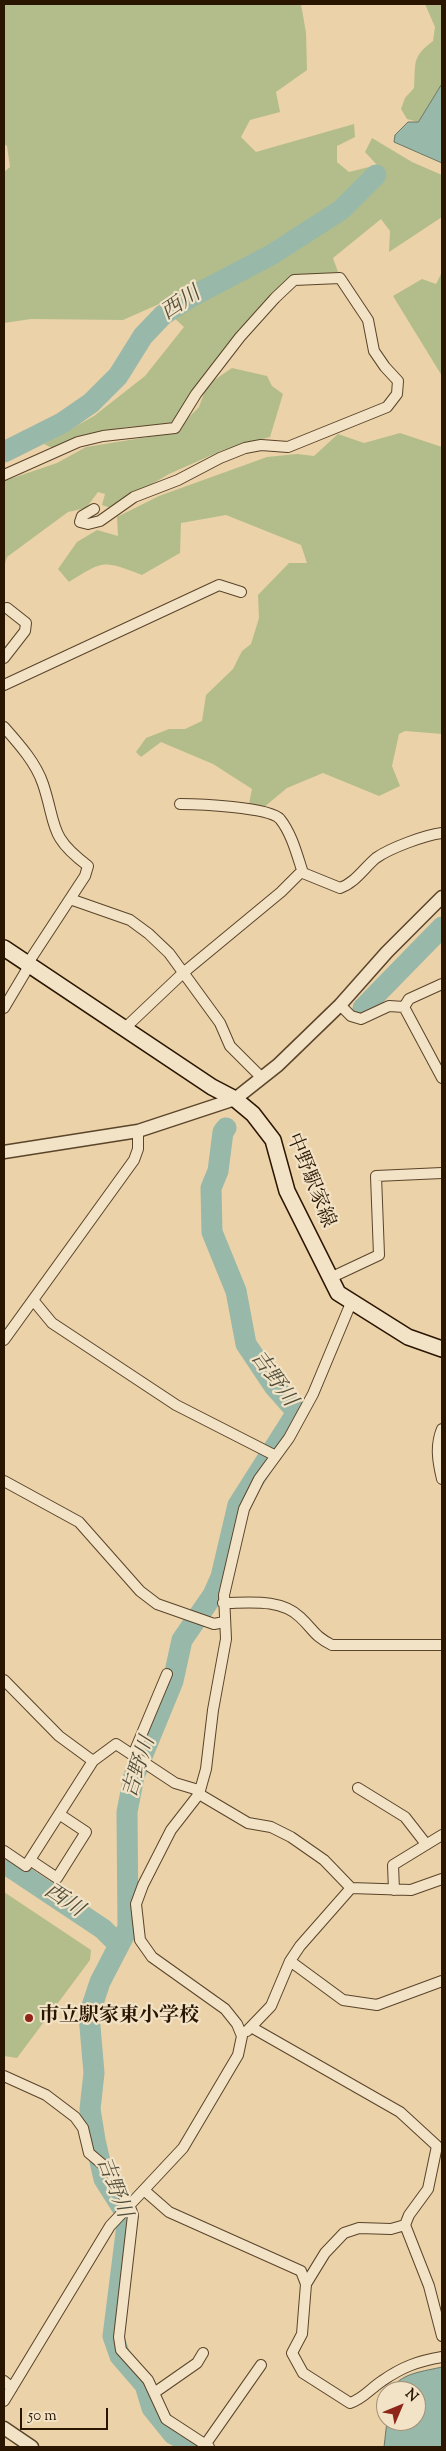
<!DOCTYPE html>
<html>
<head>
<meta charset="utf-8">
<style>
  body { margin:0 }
  #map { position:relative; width:446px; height:2451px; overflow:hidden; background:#ebd2a8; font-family:"Sorts Mill Goudy",serif }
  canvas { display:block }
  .frame { position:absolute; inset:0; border:5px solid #2a1500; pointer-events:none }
  .north { position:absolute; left:376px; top:2381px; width:50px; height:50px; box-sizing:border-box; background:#f2e2c6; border:1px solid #a29077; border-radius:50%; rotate:45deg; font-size:14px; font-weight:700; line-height:20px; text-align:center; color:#2a1500 }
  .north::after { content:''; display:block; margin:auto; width:18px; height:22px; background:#8f2418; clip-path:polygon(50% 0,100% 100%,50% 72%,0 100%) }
  .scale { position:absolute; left:20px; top:2408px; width:88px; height:22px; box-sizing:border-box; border:2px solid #2a1500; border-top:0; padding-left:6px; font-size:15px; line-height:18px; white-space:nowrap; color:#2a1500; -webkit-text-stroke:4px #f2e2c6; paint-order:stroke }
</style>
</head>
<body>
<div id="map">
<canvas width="446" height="2451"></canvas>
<div class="frame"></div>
<div class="north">N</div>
<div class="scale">50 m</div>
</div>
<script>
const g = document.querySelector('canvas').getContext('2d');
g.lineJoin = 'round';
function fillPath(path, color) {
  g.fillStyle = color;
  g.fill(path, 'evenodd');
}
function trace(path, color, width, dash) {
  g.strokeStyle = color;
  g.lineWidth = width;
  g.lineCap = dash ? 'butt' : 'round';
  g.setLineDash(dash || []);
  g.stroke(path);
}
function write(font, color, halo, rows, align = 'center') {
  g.font = font + ' "Sorts Mill Goudy","Noto Serif JP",serif';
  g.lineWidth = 4.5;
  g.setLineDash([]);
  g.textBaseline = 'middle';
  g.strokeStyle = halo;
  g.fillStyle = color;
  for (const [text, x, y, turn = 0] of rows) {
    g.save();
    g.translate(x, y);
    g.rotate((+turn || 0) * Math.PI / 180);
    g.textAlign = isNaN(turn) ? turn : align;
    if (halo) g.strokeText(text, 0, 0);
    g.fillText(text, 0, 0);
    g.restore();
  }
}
fillPath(new Path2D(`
  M4 4H301L306 33 307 70 276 92 280 112 250 120 241 137 256 152 354 124 355 137 337 146V162L349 172 377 165 365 152 372 138 412 162 442 175V217L389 252 390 231 381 219 333 258 338 272 293 277 273 292 235 337 171 425 127 427 89 435 56 450 44 444 94 416 145 376 184 327 159 304 123 320 31 319 4 323V172L10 167 7 146 4 144Z
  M425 4H442V84L418 122 407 119 401 109 405 98 414 88C416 64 411 57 433 41L435 27Z
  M442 272V376L393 296 422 279 436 284Z
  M232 368 267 376 272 386 283 394 270 437 223 450 169 474 111 508 102 505 105 494 98 492 86 508 68 512 7 557 4 567V481L57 463 86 447 173 433 199 407 207 385Z
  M400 433 442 447V734L405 731 399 734 392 766 400 786 379 796 323 773 287 788 263 808 249 804 252 789 213 764 161 742 141 757 136 752 146 738 169 729H185L202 721 206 695 233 669 242 651 251 644 259 618 258 595 289 563H307L301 545 226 515 181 523 180 553 142 575C103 560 104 560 69 582L58 569 77 542 97 530 118 536 117 517 159 496 267 457 297 454 314 456 338 434 364 443Z
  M4 1892 91 1950 90 1960 17 2058 4 2056Z`), '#b3bd8b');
const water = new Path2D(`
  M442 84V163L394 142 395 135 408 122H418Z
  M442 2367V2447H384L387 2421H416V2391H391C398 2373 426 2371 442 2367Z`);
fillPath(water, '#98b8a9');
trace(water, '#6c7765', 1);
trace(new Path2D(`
  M4 452 62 423 91 403 118 376 143 336 163 315 191 297 271 255 341 210 376 175
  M363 1008 442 927
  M4 1863 103 1929 119 1945
  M197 2447 173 2434 152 2408 145 2385 120 2356 113 2336 128 2217 104 2179 95 2140 90 2109 94 2073 89 2015 100 1982 128 1928 127 1812 134 1776 173 1681 182 1640 213 1595 221 1577 238 1505 297 1412 274 1386 246 1344 236 1291 212 1232 211 1188 218 1171 223 1132 226 1128`), '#98b8a9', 21);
const minor = new Path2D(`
  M4 475 78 442 103 436 175 428 196 394 240 337 275 298 294 280 340 278 368 320 374 351 385 367 398 381 397 394 387 407 288 447 261 445 245 448 220 458 178 480 134 497 100 521 88 524 80 522 82 516 94 509
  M4 658 25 631 26 623 7 608
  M4 685 219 585 241 592
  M4 727C19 744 36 763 43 784 57 826 48 836 88 866L85 876 28 963 26 971 4 1008
  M180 804C198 804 269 807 280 819 292 834 297 855 303 873
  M70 899 130 920 149 934 169 953 220 1023 230 1046 262 1078
  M340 1005 351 1016 361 1019 389 1006 404 1007 442 1078
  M404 1007 409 999 442 984
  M126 1027 183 973 281 892 299 874 303 873 340 888C355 883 364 868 376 858 390 848 425 835 442 833
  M330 1278 379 1255 376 1176 442 1173
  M33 1300 52 1323 176 1405 276 1456
  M4 1340 134 1160 138 1149V1131
  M442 1429C435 1446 438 1462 442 1479
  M4 1481 79 1522 140 1591 157 1604 214 1624 224 1622
  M223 1603C248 1603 280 1598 300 1617 314 1630 314 1636 332 1645H442
  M4 1680 59 1736 93 1761 116 1744 175 1783 195 1789 199 1794 248 1823 271 1827 291 1837 324 1860 351 1888
  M133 1755 167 1674
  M358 1788 405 1817 426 1844
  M4 1851 26 1866 93 1761
  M30 1860 57 1878 86 1832 59 1814
  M394 1890 393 1865 442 1835
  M290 1961 343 2000 377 2005 442 1981
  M251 2027 400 2112 437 2146 428 2189 409 2215 405 2225 429 2286 442 2336
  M247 2031 271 2006 290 1961 300 1946 351 1888 411 1890 442 1879
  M4 2076 46 2095 75 2117 83 2128 89 2153 109 2170 130 2207 133 2215 119 2337 121 2350 148 2380 166 2419 209 2447
  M145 2191 169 2212 301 2271 306 2284
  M405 2225 391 2229 359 2228 344 2233 325 2253 306 2284 302 2334 292 2353 303 2373 350 2403C363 2399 370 2389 382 2381 402 2367 418 2361 442 2357
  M4 2381 12 2388
  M154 2393 197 2363 203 2353
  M4 2401 110 2226 183 2148 238 2055 242 2036 237 2024 225 2009 152 1957 140 1940 136 1904 143 1885 171 1830 199 1794 206 1769 213 1710 226 1639 224 1595 244 1509 259 1479 289 1438 313 1394 351 1303
  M205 2445 261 2365`);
const tertiary = new Path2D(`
  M4 1152 138 1131 235 1099 278 1065 340 1005 387 952 442 897
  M4 2428 32 2447`);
const secondary = new Path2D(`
  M4 948 212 1087 235 1099 253 1114 273 1140 287 1191 338 1293 408 1337 442 1349`);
trace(minor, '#5a442a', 12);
trace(tertiary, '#5a442a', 15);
trace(secondary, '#2a1500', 18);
trace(minor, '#f2e2c6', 10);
trace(tertiary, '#f2e2c6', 12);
trace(secondary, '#f2e2c6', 15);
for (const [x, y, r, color] of [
  [29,2018,5,"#8f2418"]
]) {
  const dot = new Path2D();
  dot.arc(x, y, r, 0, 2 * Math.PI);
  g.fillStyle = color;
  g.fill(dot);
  trace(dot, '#f2e2c6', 2);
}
write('20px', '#2a1500', '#f2e2c6', [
  ["中野駅家線",309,1181,68]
]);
write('bold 20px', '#2a1500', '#f2e2c6', [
  ["市立駅家東小学校",39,2018]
], 'left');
write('italic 21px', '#504e3b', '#f2e2c6', [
  ["西川",182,305,-34],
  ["吉野川",272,1380,54],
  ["吉野川",141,1768,-72],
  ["西川",63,1902,34],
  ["吉野川",112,2188,69]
]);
</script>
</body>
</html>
